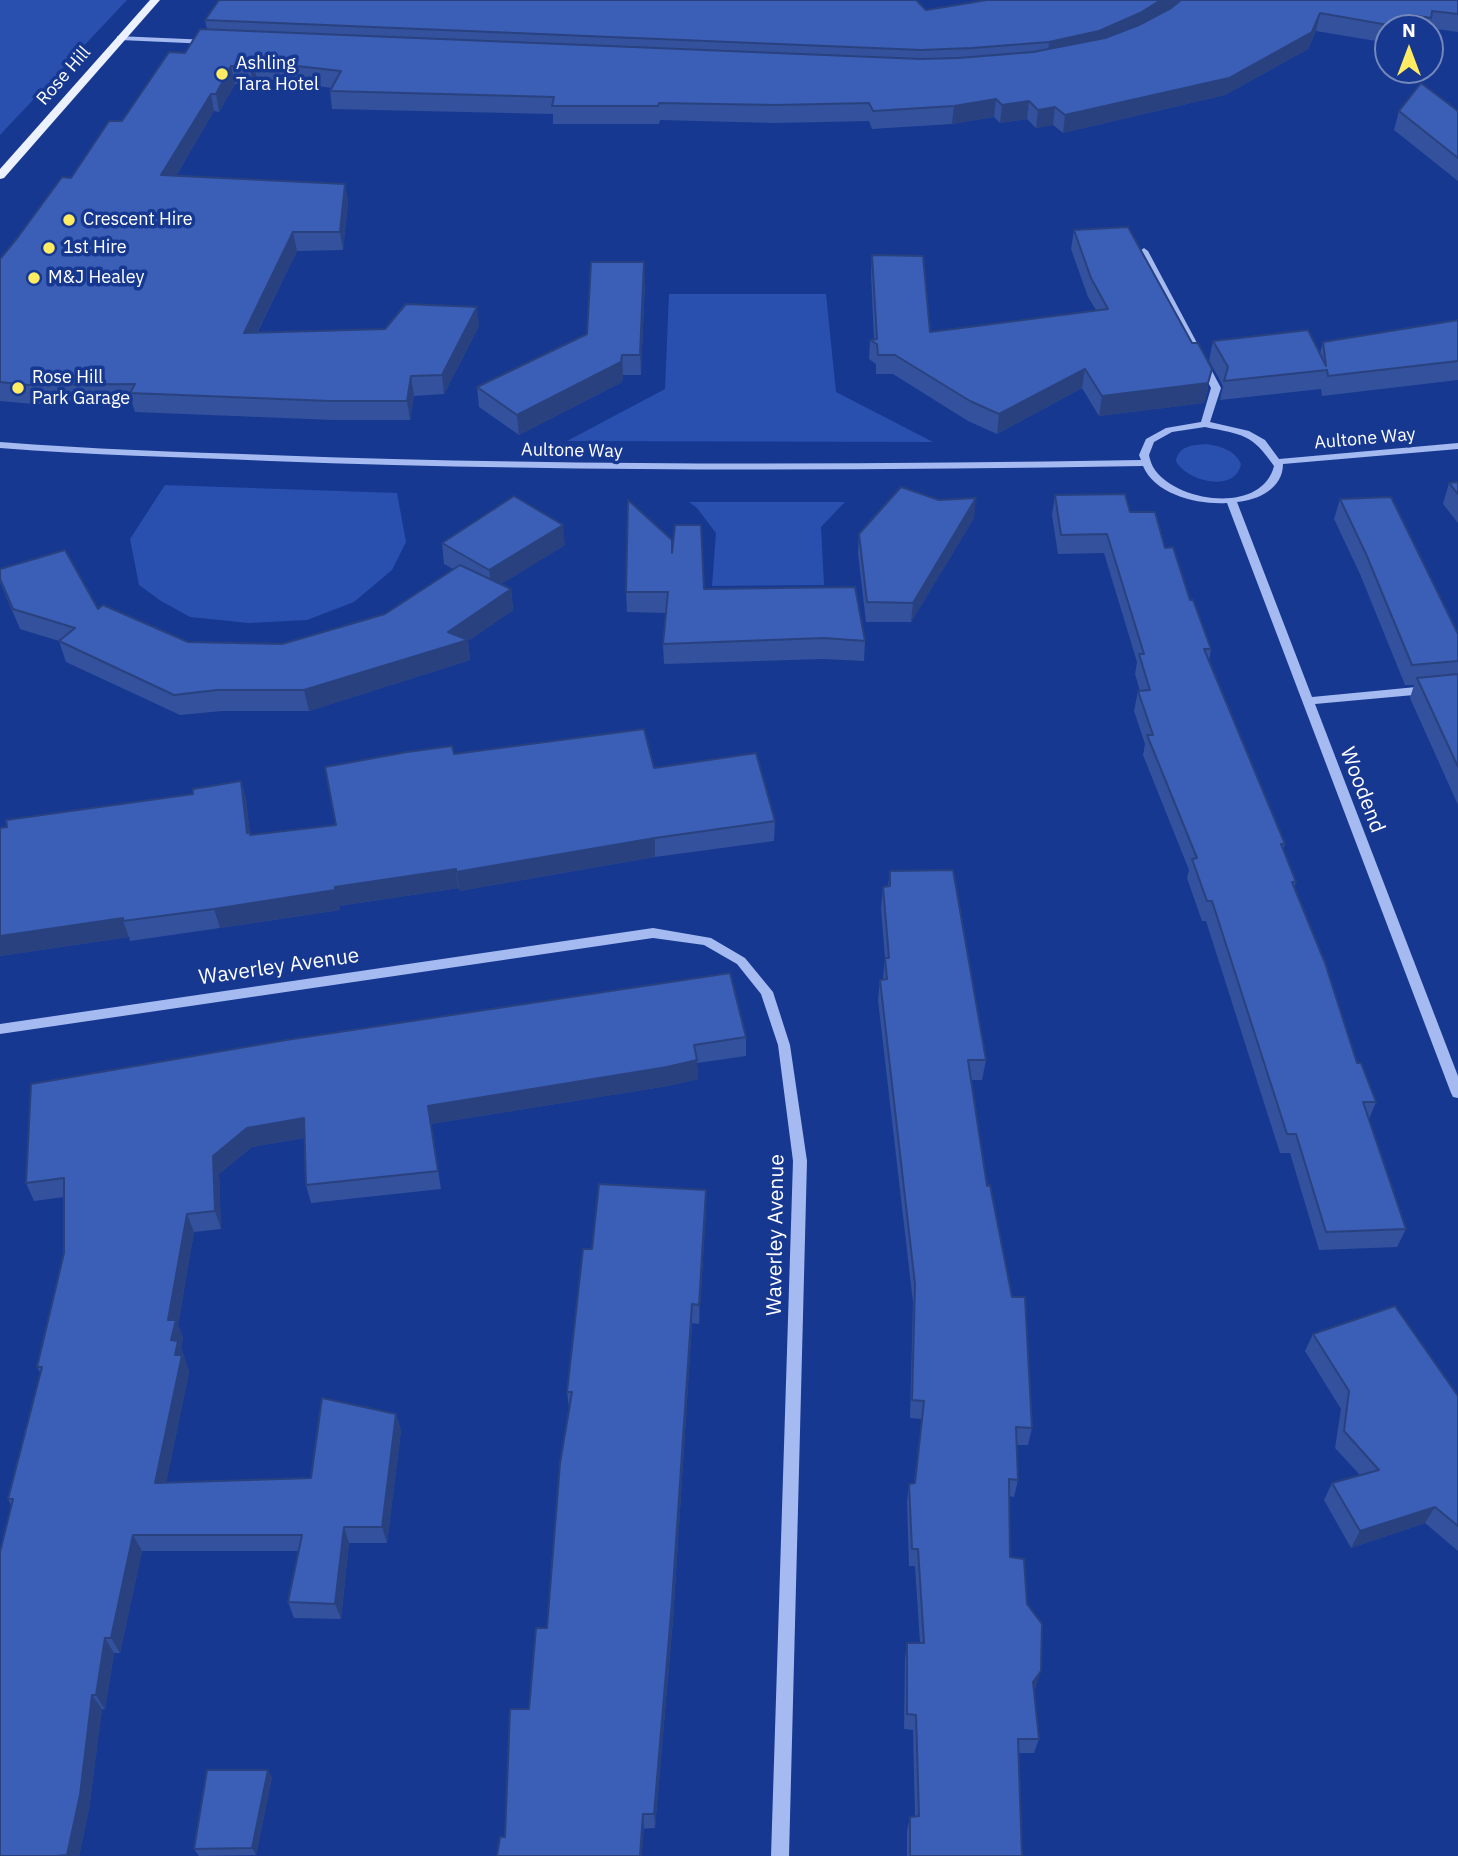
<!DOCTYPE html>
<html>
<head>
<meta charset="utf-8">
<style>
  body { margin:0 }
  #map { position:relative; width:1458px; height:1856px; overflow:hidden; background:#173890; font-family:"IBM Plex Sans",sans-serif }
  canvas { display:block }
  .north { position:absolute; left:1374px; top:14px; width:70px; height:70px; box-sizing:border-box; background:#173890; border:2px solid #7488bc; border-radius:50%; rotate:0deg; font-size:19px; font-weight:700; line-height:28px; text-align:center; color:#fff }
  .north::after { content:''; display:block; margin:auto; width:24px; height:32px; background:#ffec62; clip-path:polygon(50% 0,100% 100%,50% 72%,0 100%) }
</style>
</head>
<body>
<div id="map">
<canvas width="1458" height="1856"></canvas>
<div class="north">N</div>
</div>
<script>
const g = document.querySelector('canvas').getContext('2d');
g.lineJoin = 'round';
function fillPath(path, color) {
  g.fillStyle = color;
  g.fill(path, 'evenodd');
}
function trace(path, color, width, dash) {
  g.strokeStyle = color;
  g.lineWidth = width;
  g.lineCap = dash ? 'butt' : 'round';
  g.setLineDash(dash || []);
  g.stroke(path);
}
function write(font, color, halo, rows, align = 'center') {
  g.font = font + ' "IBM Plex Sans",sans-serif';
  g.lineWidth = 7;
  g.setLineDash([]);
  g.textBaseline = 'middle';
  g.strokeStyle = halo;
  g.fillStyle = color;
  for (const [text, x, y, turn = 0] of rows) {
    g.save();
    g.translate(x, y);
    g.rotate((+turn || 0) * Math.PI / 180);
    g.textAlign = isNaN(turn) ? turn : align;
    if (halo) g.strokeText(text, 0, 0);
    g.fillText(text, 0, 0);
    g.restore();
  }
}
fillPath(new Path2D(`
  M0 0H127L0 135Z
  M669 294H826L836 392 933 442 567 441 665 389Z
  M1206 444C1220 446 1235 450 1241 464 1235 494 1186 481 1176 461 1178 446 1193 445 1206 444Z
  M165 485 397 493 406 542 392 570 354 602 307 620 249 623 190 617 161 601 139 585 130 539Z
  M689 502H845L821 527 824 585 712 586 716 533 697 508Z`), '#2950ae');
fillPath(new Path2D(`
  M117 36 209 40 213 42 209 44 120 40H117Z
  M1144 248 1148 251 1221 388 1210 422 1249 431 1265 440 1279 459 1458 443V449L1283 464C1283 488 1259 500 1237 502L1312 697 1458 683V691L1315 704 1458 1076V1098L1453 1097 1451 1093 1227 503C1199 505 1155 495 1143 466 852 471 561 472 270 461 180 457 90 455 0 448V442C90 449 179 452 269 455 560 466 850 465 1141 460L1139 455 1146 439 1166 428 1201 422 1211 388 1140 251ZM1205 427C1243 435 1251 433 1274 466 1262 514 1179 503 1155 470 1152 466 1150 460 1149 455L1154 442 1172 432Z
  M653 928 711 938 745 958 773 992 790 1045 807 1161 789 1856H771L793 1161 778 1045 761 994 737 964 704 945 653 938 0 1034V1024Z`), '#a4baf0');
fillPath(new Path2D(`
  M150 0H160L4 178 0 179V169Z`), '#ecf1ff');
fillPath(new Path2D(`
  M1458 0V32L1430 28H1388V43L1316 31 1308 49 1225 95 1063 133 1053 125 1036 128 1027 119 1000 123 994 117 952 124 872 129 869 121 775 123 660 120 659 124H553V114L332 109 330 91 332 88 257 78 253 85 235 84 219 112 214 111 176 176 345 184 348 202 343 250 297 251 257 333 479 326 444 394 414 396 410 420H333L135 412 132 403 34 404 0 401V259L122 121 207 29 205 20 926 10Z
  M1399 111H1458V181L1394 130Z
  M1074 230 1208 388 1204 403 1099 416 1082 388 997 434 968 421 893 374H876V364L869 359 870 340 874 339 871 274 872 255 930 332 1096 310 1088 297 1071 249Z
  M645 281 641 375H623L622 382 519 435 479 407 477 387 587 334Z
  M1458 320V380L1322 396 1321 389 1220 400 1223 386 1209 360 1213 341 1320 353 1323 342Z
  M1458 482V523L1443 504 1449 483Z
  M1055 495 1130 512 1165 548 1190 600 1211 649 1209 661 1285 844 1283 850 1296 882 1294 888 1357 1063 1376 1102 1369 1119 1406 1229 1397 1247 1319 1250 1290 1153H1280L1206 921H1202L1187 878 1189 870 1143 755 1145 744 1134 711 1138 691H1140L1135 674 1137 662 1104 553 1058 554 1052 515Z
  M1340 499 1458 634V805L1410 698 1414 685H1405L1360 574 1334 519Z
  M974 518 911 622H866L858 553 859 534Z
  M442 543 565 545 501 584 511 589 513 610 468 641 470 660 309 711H222L180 715 66 662 59 641 20 629 0 582V569L98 609 188 642 282 644 385 614 453 569 444 564Z
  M672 553 704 589 865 641 864 661 823 659 664 664 663 644 666 613 627 612 626 592Z
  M454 754 654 768 775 821 774 841 655 857 459 891V888L339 906 340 910 220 928 130 941 129 937 0 956V828L193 794 241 781 246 800 250 835 336 825Z
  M890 871 986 1060 982 1080H971L987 1186 1032 1428 1028 1445H1016L1018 1480 1014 1497 1009 1496 1010 1557 1027 1604 1036 1687 1034 1690 1039 1739 1034 1753H1019L1022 1856H907V1831L910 1817 915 1816 913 1730 904 1729 905 1659 907 1643H920L915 1566H909L907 1501 909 1484H914L922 1419 910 1418 913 1302 878 1000 880 980 883 979 885 958 881 908 883 887 888 886Z
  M746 1037V1056L697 1063 698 1079 668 1086 431 1124 441 1189 311 1203 306 1185 304 1138 252 1147 219 1174 221 1229 194 1232 178 1325 183 1338 181 1347 189 1372 166 1483 311 1478 396 1414 401 1431 387 1543H349L341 1619 294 1618 288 1602 299 1551H142L120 1653H114L105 1710 102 1709 89 1809 79 1856H0L11 1505 8 1499 41 1374 37 1367 64 1253V1197L34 1201 26 1183 31 1084Z
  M706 1190V1210L699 1324 692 1323 673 1619 655 1828 505 1837 529 1709 547 1628 569 1408 567 1392Z
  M1313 1334 1458 1396V1551L1425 1523 1351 1548 1324 1500 1332 1483 1360 1475 1335 1448 1341 1409 1305 1351Z
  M272 1777 256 1855 199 1856 194 1849Z`), '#33519d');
fillPath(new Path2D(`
  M1161 0H1184L1137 31 1047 59 1049 42Z
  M1320 13 1316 31 1308 49 1225 95 1063 133 1065 115Z
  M1412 15 1409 28H1405Z
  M253 61 257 78 253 85 250 67Z
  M231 66 235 84 219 112 216 94Z
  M211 94 214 111 165 194 161 175Z
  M996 99 994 117 952 124 954 106Z
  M1029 101 1027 119 1000 123 1002 105Z
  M1055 107 1053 125 1036 128 1038 110Z
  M345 184 348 202 343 250 340 232Z
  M293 232 297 251 247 352 244 333Z
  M644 262 645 281 641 375 640 355Z
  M477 307 479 326 444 394 442 375Z
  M622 355 623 375 622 382 519 435 517 415Z
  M1085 369 1082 388 997 434 999 414Z
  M1212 369 1204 403 1099 416 1102 396Z
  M411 376 414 396 410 420 407 401Z
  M976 498 974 518 911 622 913 603Z
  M563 525 565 545 492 590 489 570Z
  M511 589 513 610 468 641 470 660 309 711 304 690 448 632Z
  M241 781 246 800 250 832 247 833Z
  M655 838V857L459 891 456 872Z
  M456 869 459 888 339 906 340 910 220 928 214 909 335 887Z
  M123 918V921L129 937 0 956V936Z
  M697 1060 698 1079 668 1086 431 1124 441 1189 428 1106Z
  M304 1118 309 1137 252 1147 219 1174 221 1229 215 1211 213 1156 247 1128Z
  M706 1190V1210L699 1324V1305Z
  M187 1214 194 1232 178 1325 183 1338 181 1347 189 1372 163 1499 155 1483 175 1355 168 1320Z
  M692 1304V1323L673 1619 655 1828 654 1814Z
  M396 1414 401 1431 387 1543 382 1527Z
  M1435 1507 1425 1523 1351 1548 1360 1531Z
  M344 1527 349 1543 341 1619 335 1604Z
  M133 1535 142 1551 120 1653 111 1638Z
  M105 1638 114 1653 105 1710 96 1695Z
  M1041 1671 1036 1687 1028 1697 1033 1682Z
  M92 1695 102 1709 89 1809 79 1856H68L67 1855Z
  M268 1770 272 1777 256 1855 252 1848Z
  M643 1814 644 1828 642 1856H640Z`), '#29427f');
const building = new Path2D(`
  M219 0H916L926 10 987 0H1161L1140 13 1099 31 1049 42 972 48 921 50 205 20Z
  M1181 0H1458V14L1432 11 1431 18 1412 15 1405 28 1320 13 1312 32 1229 78 1065 115 1055 107 1038 110 1029 101 1002 105 996 99 954 106 873 111 869 103 776 105 659 103 658 106H552L554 97 330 91 341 71 253 61 250 67 231 66 216 94H211L161 175 345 184 340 232H293L244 333 385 329 406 304 477 307 442 375 411 376 407 401H330L130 393 135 384 28 385 0 382V259L18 237 62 177 71 178 109 121H122L169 52 185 53 200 29 921 59 958 58 1033 52 1105 38 1139 25 1171 8Z
  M1421 83 1458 111V158L1399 111Z
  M1128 227 1192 343H1198L1212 369 1208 383 1102 396 1085 369 999 414 970 401 895 355H878L877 344 870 340 877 339 872 255 923 256 930 332 1108 309 1091 278 1074 230Z
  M591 262H644L640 355H622L621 362 517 415 477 387 587 334Z
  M1458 320V361L1328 376 1327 370 1224 381 1228 367 1213 341 1308 330 1326 366 1323 342Z
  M1458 482V494L1449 483Z
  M901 487 939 500 976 498 913 603 867 602 859 534Z
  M1125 494 1130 512H1155L1165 548 1173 547 1190 600H1193L1211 649H1204L1285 844H1281L1296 882H1292L1325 963 1357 1063H1361L1376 1102H1363L1406 1229 1326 1232 1296 1134H1287L1212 901H1207L1192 859 1197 858 1147 735H1153L1138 691 1150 690 1139 654H1144L1107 534 1061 535 1055 495Z
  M514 496 563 525 489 570 442 543Z
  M1391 497 1458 634V661L1412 665 1366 554 1340 499Z
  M628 500 672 540V553L675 525H701L704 589 855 587 865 641 824 638 663 644 668 592H626Z
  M65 550 98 609 103 605 188 642 282 644 385 614 460 565 511 589 448 632 468 640 304 690H217L174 695 59 641 75 628 13 609 0 579V569Z
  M1458 674V767L1417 678Z
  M644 729 654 768 756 753 775 821 655 838 456 872V869L335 887V890L214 909 123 921V918L0 936V828L7 827 6 820 193 794V789L241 781 247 833 250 832V835L336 825 325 767 407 752 452 746 454 754Z
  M953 870 986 1060H968L987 1186 990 1185 1012 1297H1025L1032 1428 1016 1427 1018 1480 1009 1479 1010 1557 1024 1559 1027 1604 1042 1624 1041 1671 1033 1682 1039 1739H1018L1022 1856H910V1817L919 1816 916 1715 907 1714V1643H924L918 1549H912L909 1484 915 1483 924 1401 912 1400 915 1284 880 980 887 979 885 958H889L883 887 890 886V871Z
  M730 973 746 1037 694 1045 697 1060 667 1067 428 1106 438 1171 306 1185 304 1118 247 1128 213 1156 215 1211 187 1214 168 1320H176L171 1340 178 1341 175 1355H182L155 1483 311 1478 322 1398 396 1414 382 1527H344L335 1604 288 1602 302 1535H133L111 1638H105L96 1695H92L80 1795 67 1855 56 1856H0V1552L13 1499H8L42 1367H37L64 1253V1178L26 1183 31 1084 286 1040Z
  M599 1184 706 1190 699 1305 692 1304 672 1602 654 1814H643L640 1856H497L500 1837H505L510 1709H529L536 1628H547L560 1463 572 1392H567L583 1249H592Z
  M1395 1306 1458 1396V1526L1435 1507 1360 1531 1332 1483 1379 1470 1344 1431 1349 1391 1313 1334Z
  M207 1770H268L252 1848 194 1849Z`);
fillPath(building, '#3b5eb6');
trace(building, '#29427f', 2);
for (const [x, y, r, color] of [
  [222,74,7,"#ffec62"],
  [69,220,7,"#ffec62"],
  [49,248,7,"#ffec62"],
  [34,278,7,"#ffec62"],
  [18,388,7,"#ffec62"]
]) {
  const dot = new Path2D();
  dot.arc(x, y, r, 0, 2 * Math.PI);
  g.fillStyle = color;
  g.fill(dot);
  trace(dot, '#173890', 2.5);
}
write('18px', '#fff', '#173890', [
  ["Ashling",236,64],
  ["Tara Hotel",236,85],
  ["Crescent Hire",83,220],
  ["1st Hire",63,248],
  ["M&J Healey",48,278],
  ["Rose Hill",32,378],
  ["Park Garage",32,399]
], 'left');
write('18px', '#fff', '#173890', [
  ["Rose Hill",64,76,-49],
  ["Aultone Way",1365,439,-5],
  ["Aultone Way",572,451,1]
]);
write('21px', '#fff', '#173890', [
  ["Woodend",1362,790,69],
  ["Waverley Avenue",279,967,-8],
  ["Waverley Avenue",776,1235,-89]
]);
</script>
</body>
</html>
